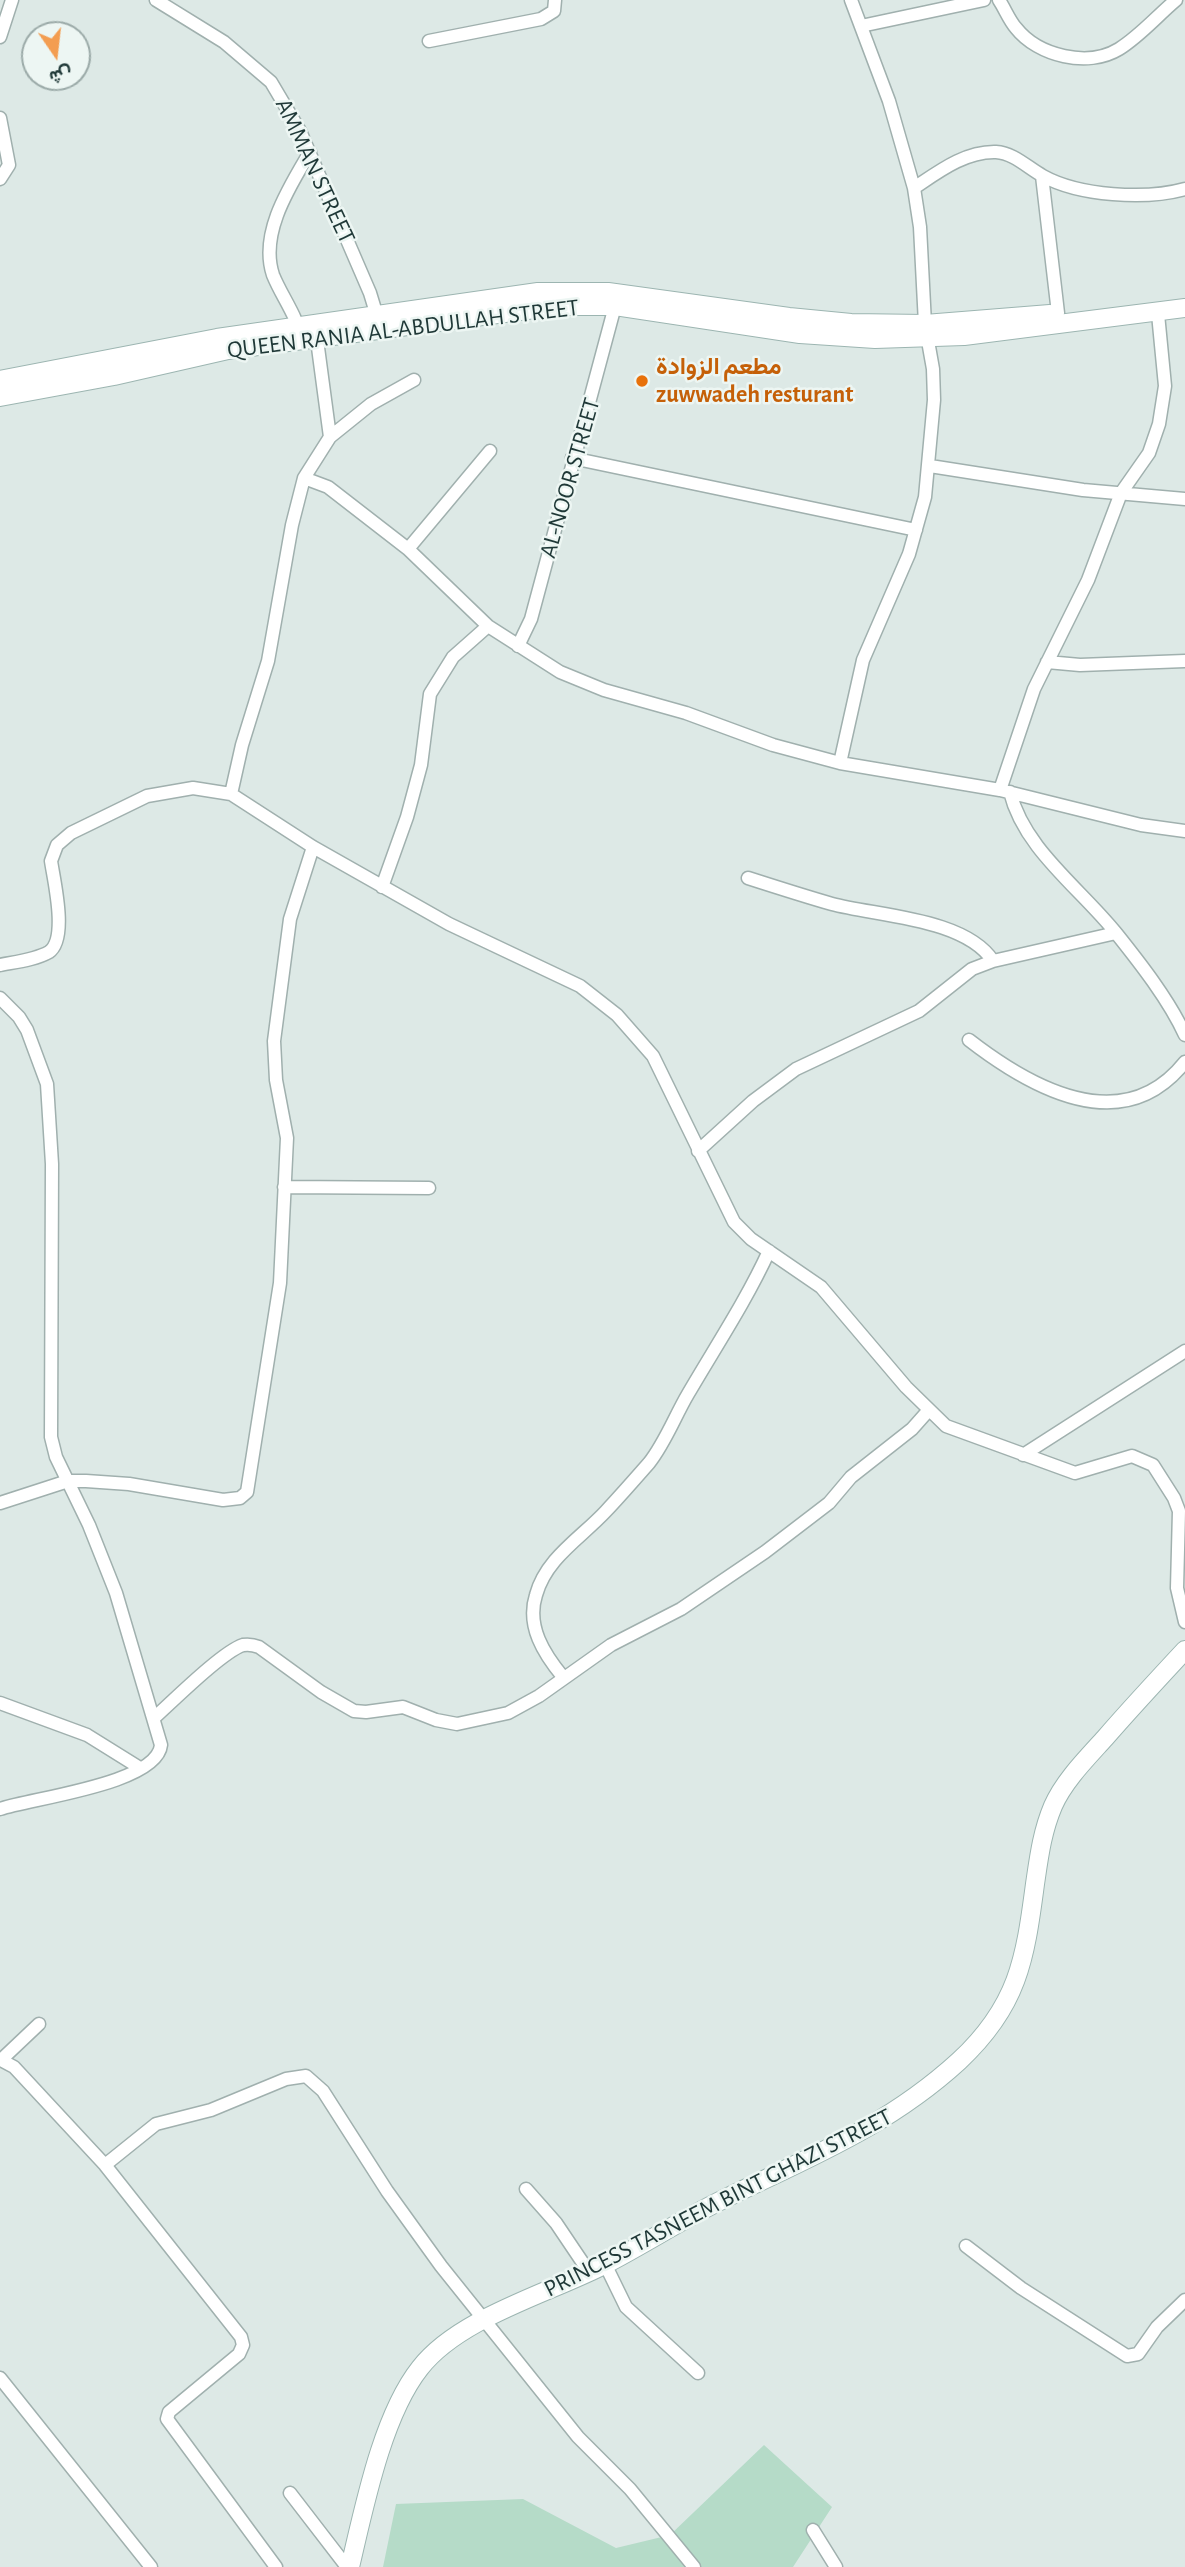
<!DOCTYPE html>
<html>
<head>
<meta charset="utf-8">
<style>
  body { margin:0 }
  #map { position:relative; width:1185px; height:2567px; overflow:hidden; background:#dde9e6; font-family:"Alegreya Sans",Vazirmatn,sans-serif }
  canvas { display:block }
  .north { position:absolute; left:21px; top:21px; width:70px; height:70px; box-sizing:border-box; background:#edf6f3; border:2px solid #9baaa8; border-radius:50%; rotate:166deg; font-size:19px; font-weight:700; line-height:28px; text-align:center; color:#1f3837 }
  .north::after { content:''; display:block; margin:auto; width:24px; height:32px; background:#f39d51; clip-path:polygon(50% 0,100% 100%,50% 72%,0 100%) }
</style>
</head>
<body>
<div id="map">
<canvas width="1185" height="2567"></canvas>
<div class="north">ش</div>
</div>
<script>
const g = document.querySelector('canvas').getContext('2d');
g.lineJoin = 'round';
function fillPath(path, color) {
  g.fillStyle = color;
  g.fill(path, 'evenodd');
}
function trace(path, color, width, dash) {
  g.strokeStyle = color;
  g.lineWidth = width;
  g.lineCap = dash ? 'butt' : 'round';
  g.setLineDash(dash || []);
  g.stroke(path);
}
function write(font, color, halo, rows, align = 'center') {
  g.font = font + ' "Alegreya Sans",Vazirmatn,sans-serif';
  g.lineWidth = 5;
  g.setLineDash([]);
  g.textBaseline = 'middle';
  g.strokeStyle = halo;
  g.fillStyle = color;
  for (const [text, x, y, turn = 0] of rows) {
    g.save();
    g.translate(x, y);
    g.rotate((+turn || 0) * Math.PI / 180);
    g.textAlign = isNaN(turn) ? turn : align;
    if (halo) g.strokeText(text, 0, 0);
    g.fillText(text, 0, 0);
    g.restore();
  }
}
fillPath(new Path2D(`
  M764 2445 832 2507 793 2567H383L396 2504 523 2499 616 2548 670 2535Z`), '#b5dbc8');
const minor = new Path2D(`
  M156 0 224 42 271 82 300 131 370 293 377 316
  M999 0C1005 9 1009 20 1016 28 1038 56 1088 68 1119 49 1140 36 1157 16 1176 0
  M861 26 984 0
  M0 37 12 0
  M429 41 541 19 554 11 555 0
  M0 118 9 165 0 179
  M1042 176 1058 313
  M914 188C938 172 965 151 996 152 1014 153 1028 168 1043 176 1079 196 1146 200 1185 189
  M295 319C289 305 279 290 273 275 259 233 290 186 310 152
  M330 437 371 404 414 380
  M572 458 916 530
  M930 466 1083 490 1185 499
  M304 478 328 487 408 549 488 626 560 672 604 690 686 713 773 745 840 763 1000 790 1141 825 1185 831
  M408 549 490 451
  M518 646 531 619 615 306
  M1047 662 1080 665 1185 661
  M840 763 863 660 909 554 925 497 934 400 933 369 925 324 920 227 914 188 889 101 851 0
  M1000 790 1034 689 1088 580 1121 493 1149 453 1159 424 1165 386 1158 314
  M1010 792C1024 849 1080 888 1116 933 1140 963 1169 1000 1185 1035
  M231 794 242 745 268 661 292 525 304 478 330 437 317 340
  M748 878C776 887 804 896 832 904 877 916 965 918 993 961L1116 933
  M382 887 407 817 421 765 430 694 453 657 488 626
  M0 965C15 962 35 960 49 952 68 939 54 881 51 861L57 845 71 833 147 796 193 788 231 794 313 847 449 924 580 986 617 1015 653 1056 734 1222 751 1239 821 1287 906 1387 946 1426 1075 1473 1132 1456 1153 1465 1174 1498 1179 1511 1177 1588 1185 1622
  M0 998 19 1017 27 1030 47 1084 52 1164 51 1437 56 1457 89 1525 116 1593 161 1745C157 1784 32 1798 0 1809
  M969 1040C1031 1088 1123 1140 1185 1062
  M698 1151 753 1101 796 1069 919 1011 972 969 993 961
  M284 1187 429 1188
  M1023 1455 1185 1351
  M0 1503 68 1481H86L129 1484 223 1500 240 1498 247 1492 280 1283 287 1138 276 1080 274 1041 290 919 313 847
  M563 1677C544 1654 526 1626 536 1595 546 1558 581 1538 606 1511 621 1495 635 1479 649 1463 665 1443 675 1416 688 1394 716 1346 746 1301 769 1251
  M0 1703 87 1735 140 1768
  M154 1718C173 1701 222 1652 243 1645 249 1644 254 1645 259 1647L321 1692 354 1711 366 1712 403 1707 436 1720 457 1724 508 1713 539 1696 611 1645 681 1609 765 1552 829 1503 851 1477 912 1429 928 1411
  M39 2024 1 2060 14 2067 105 2165 241 2337 243 2345 239 2354 169 2412 167 2419 276 2567
  M105 2165 156 2124 211 2110 286 2079 306 2076 323 2091 387 2191 441 2266 578 2437 630 2489 694 2567
  M526 2189 556 2223 589 2272
  M966 2246 1021 2288 1127 2356 1138 2354 1157 2327 1185 2300
  M605 2264 626 2307 698 2373
  M0 2378 151 2567
  M290 2493 347 2567
  M813 2530 836 2567`);
const secondary = new Path2D(`
  M0 380 217 338 538 292H608L789 317 851 323 925 324 1050 314
  M0 397 114 376 228 350 557 306H615L800 334 875 339 964 336 1185 308
  M350 2567C364 2508 382 2416 420 2368 459 2318 547 2294 604 2265 645 2244 684 2218 726 2198 810 2157 888 2126 959 2061 1018 2006 1025 1960 1035 1884 1039 1857 1042 1832 1053 1806 1064 1781 1086 1759 1105 1738 1131 1708 1158 1679 1185 1650`);
trace(minor, '#a0b0ae', 15);
trace(secondary, '#9cb5b1', 20);
trace(minor, '#fff', 12);
trace(secondary, '#fff', 18);
for (const [x, y, r, color] of [
  [642,381,7,"#e8710a"]
]) {
  const dot = new Path2D();
  dot.arc(x, y, r, 0, 2 * Math.PI);
  g.fillStyle = color;
  g.fill(dot);
  trace(dot, '#edf6f3', 2.5);
}
write('24px', '#1f3837', '#edf6f3', [
  ["AMMAN STREET",315,171,65],
  ["QUEEN RANIA AL-ABDULLAH STREET",403,329,-7],
  ["AL-NOOR STREET",570,478,-74],
  ["PRINCESS TASNEEM BINT GHAZI STREET",718,2203,-27]
]);
write('bold 24px', '#c56008', '#edf6f3', [
  ["مطعم الزوادة",656,367],
  ["zuwwadeh resturant",656,395]
], 'left');
</script>
</body>
</html>
